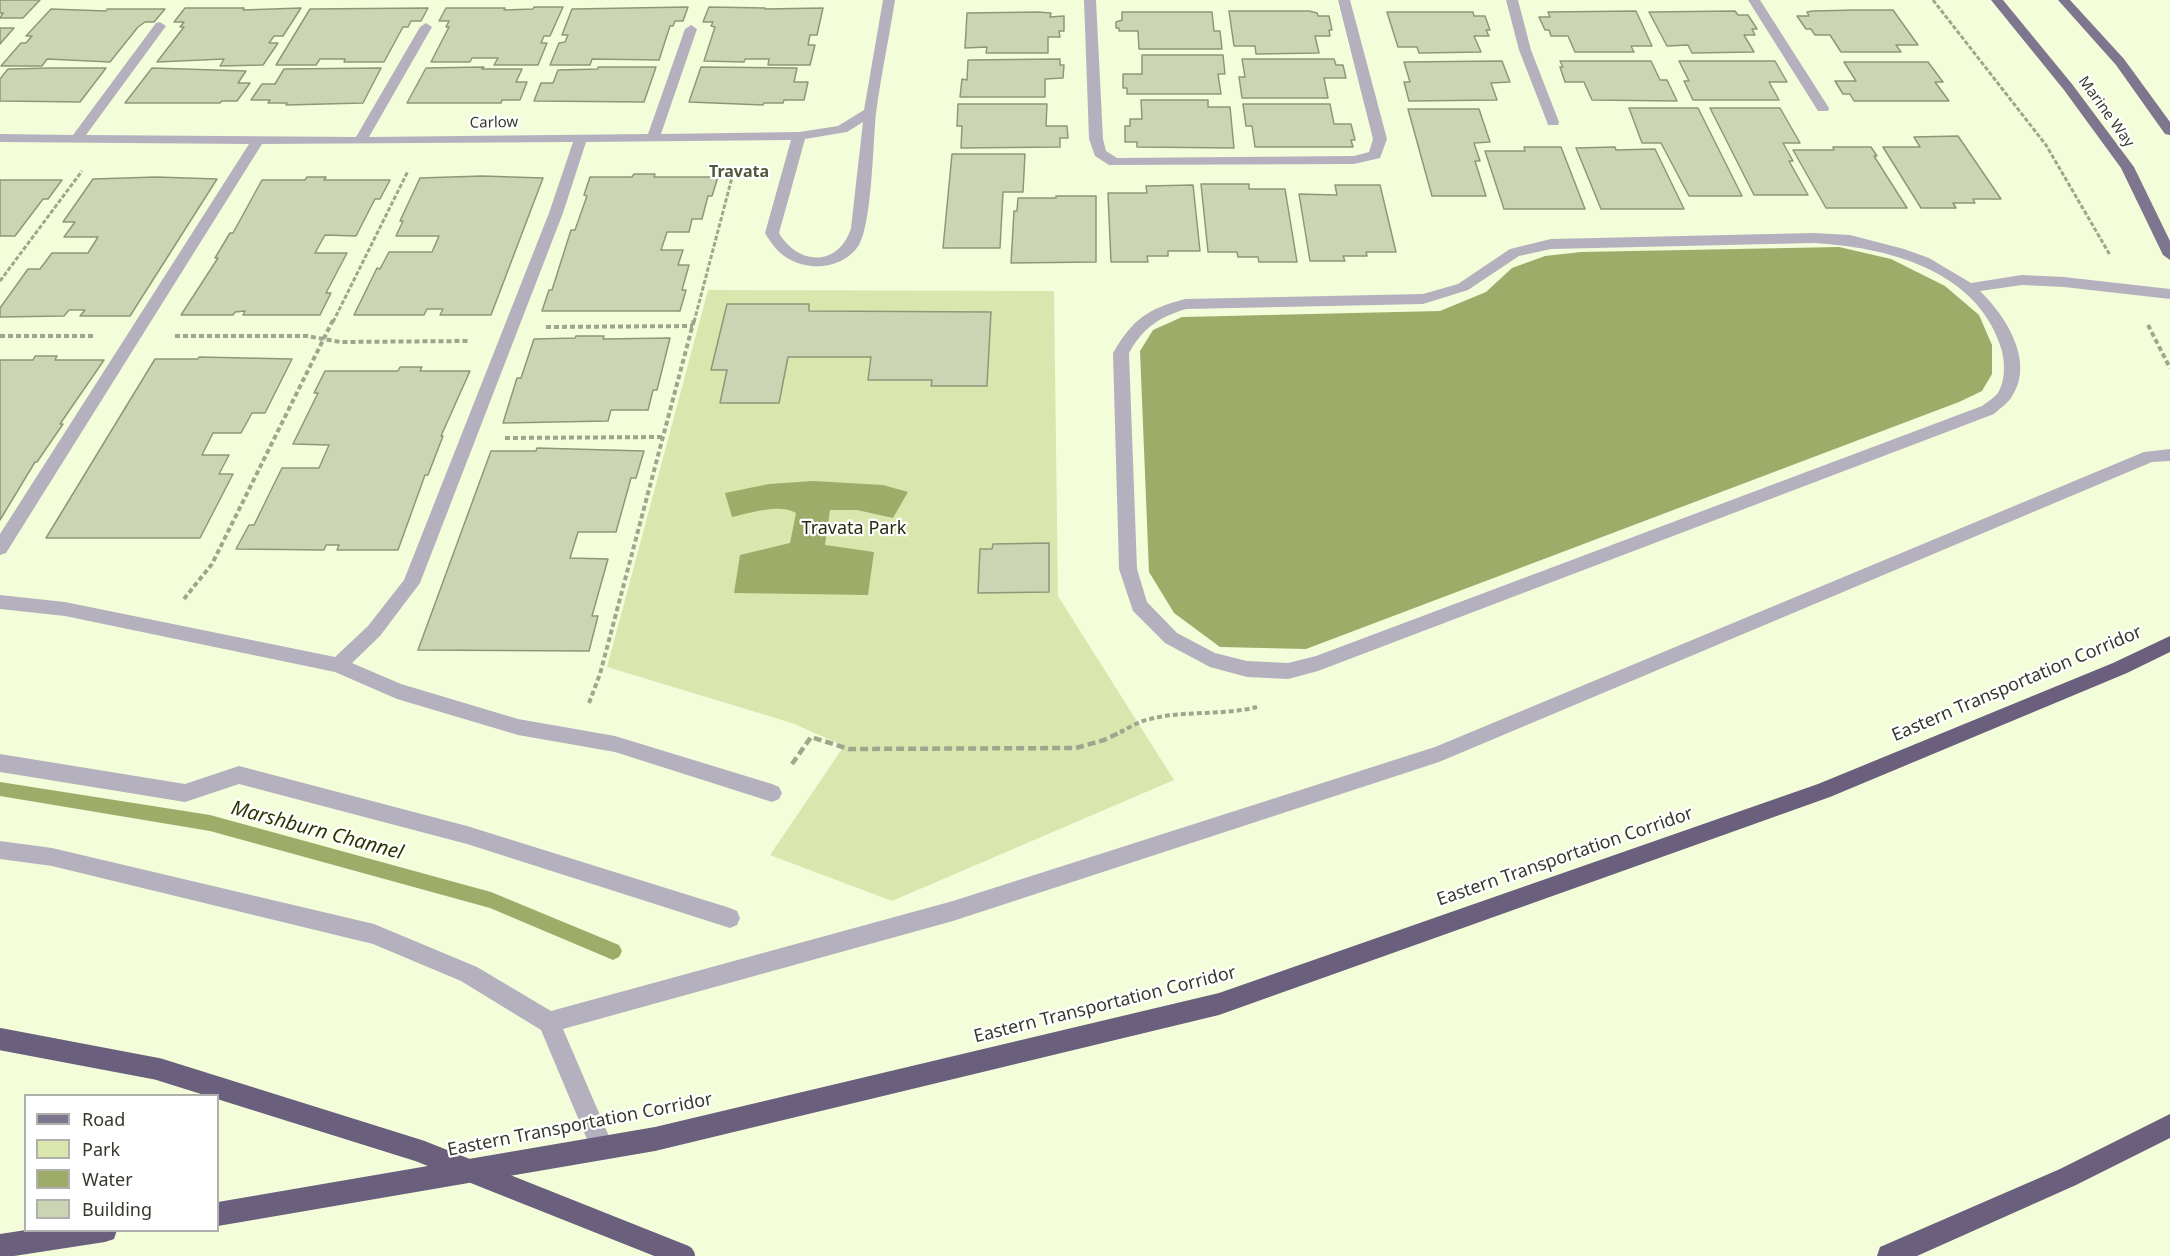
<!DOCTYPE html>
<html>
<head>
<meta charset="utf-8">
<style>
  body { margin:0 }
  #map { position:relative; width:2170px; height:1256px; overflow:hidden; background:#f4fdda; font-family:"Noto Sans",sans-serif }
  canvas { display:block }
  .legend { position:absolute; left:24px; top:1094px; width:195px; height:138px; box-sizing:border-box; background:#fff; border:2px solid #afb0ab; margin:0; padding:8px 10px; list-style:none; font-size:18px; color:#36392c }
  .legend li { display:flex; align-items:center; gap:12px; height:30px }
  .legend b { width:30px; border:2px solid #afb0ab }
</style>
</head>
<body>
<div id="map">
<canvas width="2170" height="1256"></canvas>
<ul class="legend">
<li><b style="height:8px;background:#7e758e"></b>Road</li>
<li><b style="height:16px;background:#d9e7af"></b>Park</li>
<li><b style="height:16px;background:#9dad69"></b>Water</li>
<li><b style="height:16px;background:#ccd5b3"></b>Building</li>
</ul>
</div>
<script>
const g = document.querySelector('canvas').getContext('2d');
g.lineJoin = 'round';
function fillPath(path, color) {
  g.fillStyle = color;
  g.fill(path, 'evenodd');
}
function trace(path, color, width, dash) {
  g.strokeStyle = color;
  g.lineWidth = width;
  g.lineCap = dash ? 'butt' : 'round';
  g.setLineDash(dash || []);
  g.stroke(path);
}
function write(font, color, halo, rows, align = 'center') {
  g.font = font + ' "Noto Sans",sans-serif';
  g.lineWidth = 4.5;
  g.setLineDash([]);
  g.textBaseline = 'middle';
  g.strokeStyle = halo;
  g.fillStyle = color;
  for (const [text, x, y, turn = 0] of rows) {
    g.save();
    g.translate(x, y);
    g.rotate((+turn || 0) * Math.PI / 180);
    g.textAlign = isNaN(turn) ? turn : align;
    if (halo) g.strokeText(text, 0, 0);
    g.fillText(text, 0, 0);
    g.restore();
  }
}
fillPath(new Path2D(`
  M708 290 1054 291 1058 596 1174 780 892 901 770 855 844 746 792 723 607 667Z`), '#d9e7af');
fillPath(new Path2D(`
  M1839 247 1891 259 1945 286 1979 315 1992 345V374L1982 391 1959 402 1306 649 1220 647 1174 613 1149 572 1140 351 1153 330 1182 317 1440 311 1486 292 1512 268 1545 256 1581 252Z
  M813 481 883 485 908 492 893 518 857 510H830L825 545 874 552 868 595 734 593 740 555 790 543 796 513C779 503 750 513 732 517L725 493 769 484Z`), '#9dad69');
fillPath(new Path2D(`
  M0 782 210 815 491 892 619 945 622 951 619 957 613 960 490 908 210 831 0 796Z`), '#9dad69');
const building = new Path2D(`
  M0 0H40L23 18H0L3 13H0Z
  M534 7H563L550 36H544L541 43H547L538 65H494L498 58H472L470 62H431L449 27H446L449 21H439L446 8H505L504 10 533 9Z
  M688 7 683 21H675L673 26H670L659 60 592 59 590 65H550L559 43 565 42 568 35H562L572 9Z
  M709 7 765 8V9L823 8 817 35H810L808 45H815L810 65H768L769 59H745L744 62 704 61 715 27 711 26 713 22H703Z
  M185 8H244L243 10 301 8 283 36H274L269 43H278L263 65 220 66 224 59 157 62 184 27H180L184 22H174Z
  M428 8 421 21H411L408 27H403L384 62H344L345 59H320L316 65H276L310 9Z
  M51 9 106 11 107 9H165L154 22H145L138 27 110 62 47 59 42 66H1L21 43H26L32 36H26Z
  M1855 10H1893L1918 45H1896L1901 52H1841L1830 35H1815L1811 29H1806L1797 16H1809L1807 12 1813 11Z
  M1229 11H1309L1317 13 1318 16H1329L1332 30H1329L1330 36H1315L1319 53 1256 54 1255 46H1234Z
  M1636 11 1652 46H1631L1634 52H1575L1568 36H1551L1549 30H1545L1539 17H1550L1548 12Z
  M1735 11 1738 15H1748L1757 29H1752L1755 35H1744L1754 52 1692 53 1688 45 1667 46 1649 12Z
  M1038 12 1051 13 1050 17 1064 16V31H1059L1060 37H1048V53H986L987 47 965 48 967 13Z
  M1122 12H1212L1214 31H1220L1222 49H1139L1138 31H1119V28H1116V22L1122 20Z
  M1387 12H1473L1474 16H1485L1490 30H1486L1489 36H1474L1481 52 1419 53 1417 47H1398Z
  M0 28H14L0 44Z
  M1142 55H1223L1225 74H1218L1221 94H1127V88H1123V74H1142Z
  M1060 59V65H1064L1063 78 1045 79V97H960L962 79 967 80 968 60Z
  M1242 59H1334L1336 65H1343L1346 78H1324L1328 98H1242L1239 77H1245Z
  M1502 61 1510 82 1491 83 1497 100 1409 101 1404 82H1410L1404 62Z
  M1560 61H1651L1660 80H1667L1677 101 1592 100 1584 82H1565L1560 67H1563Z
  M1679 61H1775L1787 82H1769L1779 100H1693L1684 81H1689Z
  M1844 62H1928L1943 82H1935L1949 101H1854L1850 94H1843L1835 81H1856Z
  M484 67 482 69H522L516 82H527L520 100H502L501 103H407L426 68Z
  M598 67H656L644 102 534 101 541 83H553L558 70 598 69Z
  M701 67 797 68 794 82H808L804 100H784L783 103H764L763 105 689 102Z
  M50 68H106L80 102 0 101V79L8 69Z
  M152 68 246 71 238 83H250L237 101H222L220 103H125Z
  M381 68 363 103 286 105 287 103H268L270 100H251L262 84H275L284 69Z
  M1141 100H1208V107H1230L1234 148 1137 147V142H1125V126H1130V119H1142Z
  M958 104H1047L1046 126H1067L1068 138H1060V147L961 148 962 126H957Z
  M1243 104H1330L1334 124H1351L1355 140H1351L1353 147H1255L1252 126H1246Z
  M1629 108H1698L1742 196H1689L1661 143H1642Z
  M1710 108H1780L1800 143H1783L1793 161H1789L1808 195H1754Z
  M1408 109H1479L1490 142 1474 143 1480 161H1475L1486 196H1432Z
  M1958 136 2001 199H1973L1975 203H1953L1956 208H1921L1883 147H1920L1914 137Z
  M1524 147H1561L1585 209H1504L1485 151H1525Z
  M1615 147 1616 150 1655 149 1684 209H1601L1576 148Z
  M1833 147H1871L1877 156H1874L1907 208H1826L1793 150H1834Z
  M952 154H1025L1023 192H1003L1000 248H943Z
  M634 174H655L654 177H718L712 196H708L702 219H692L689 232H667L661 250H683L678 265H689L682 290H686L680 311H542L549 290H552L571 230H575L587 196 584 195 590 177H632Z
  M482 176 543 178 491 315H440L443 309H427L424 315H354L377 268 380 269 389 252H432L439 236H396L403 221H400L420 178Z
  M156 177 217 179 130 316H80L85 310H69L64 316 0 317V308L28 269H40L52 253H88L98 237H64L75 222H63L93 179Z
  M307 177H326L324 180H390L380 199H375L356 236 325 235 315 253H347L326 293H331L320 315H243L245 311 235 312 233 315H181L218 258H215L230 233H233L262 180H305Z
  M0 180H62L48 199H43L15 236H0Z
  M1201 184H1249V189H1285L1297 262H1259L1258 257H1238L1237 252H1208Z
  M1193 185 1200 251H1168V256H1147L1148 262H1111L1108 193H1147L1146 186Z
  M1335 185H1380L1396 252H1366L1367 256H1343L1345 261H1310L1299 194 1337 195Z
  M1056 196H1096V262L1011 263 1014 211H1017L1018 198H1056Z
  M727 304H809V311L991 312 987 386H931L932 380H868L871 357H788L779 403H720L727 370H711Z
  M576 336H604L603 339 670 338 657 390H653L648 410H611L608 421 503 423 517 378H521L534 339 575 338Z
  M35 356H57L55 360H104L60 424H63L37 462H35L0 520V360H33Z
  M199 357 292 359 265 413H252L241 433H213L202 455H229L219 474H233L200 538H46L155 359H198Z
  M400 367H422L420 371H470L441 436H443L428 475H425L398 550H337L339 545H326L324 550 236 549 249 525H254L282 468H319L329 445 293 444 318 393H314L325 371H398Z
  M537 448 644 451 636 478H631L616 532H578L570 558 608 559 592 616H598L589 651 418 650 491 451H536Z
  M1049 543V592L978 593 980 549H992L993 544Z`);
fillPath(building, '#ccd5b3');
trace(building, '#8f9778', 1.5);
trace(new Path2D(`
  M1933 0 2046 145 2110 255
  M0 281 82 171
  M333 322 408 171
  M694 322 735 166`), '#a0a68d', 3, [4.5, 2]);
trace(new Path2D(`
  M2148 325 2170 368
  M546 327 693 326
  M0 336H95
  M175 336H307L340 342 470 341
  M505 438 663 437
  M184 599 212 564 333 320
  M589 703 600 674 694 320
  M1120 732C1129 728 1139 721 1150 719 1185 710 1221 716 1257 707`), '#a0a68d', 4, [5, 3]);
trace(new Path2D(`
  M792 764 811 737 849 749 1076 748 1104 740 1123 731`), '#a0a68d', 4.5, [8, 4]);
fillPath(new Path2D(`
  M883 0H895C889 38 881 76 876 113 873 143 872 223 859 245 849 261 829 268 811 266 788 263 776 252 765 233L791 140 586 142 563 213 420 583 380 636 352 663 401 684 518 719 615 736 772 784 779 787 782 793 779 799 772 802 615 752 518 735 397 699 335 672 65 616 0 609V595L65 602 335 657 368 626 404 580 549 213 573 142 262 144 6 553 0 555V534L249 144 0 142V134L73 135 156 23 160 22 166 26 86 135 356 137 420 27 426 23 432 27 369 137 648 134 685 29 691 25 697 29 661 134 799 132 838 126 864 110ZM863 122 851 228C839 267 798 266 779 233L805 139 847 132Z
  M1084 0H1096L1103 139 1106 151 1117 158 1354 156 1369 152 1373 139 1338 0H1350L1387 139 1380 158 1354 164 1109 165 1095 156 1089 139Z
  M1506 0H1518L1531 50 1559 122 1558 125H1548L1547 122 1519 50Z
  M1748 0H1760L1829 108 1828 111H1818Z
  M1814 233 1850 235 1904 249 1929 258 1971 283 2022 275 2064 277 2170 289V299L2064 287 2022 285 1980 291C2006 316 2036 363 2011 398 2006 405 1999 409 1994 414L1318 671 1288 679 1247 677 1210 667 1165 643 1133 611 1119 569 1113 353C1133 319 1147 309 1185 299L1423 294 1458 284 1510 249 1551 239ZM1814 243C1885 247 1975 269 2000 345 2005 358 2006 378 1999 391 1996 397 1988 401 1982 406L1316 656 1288 663 1247 661 1215 653 1177 633 1147 602 1137 569 1129 353C1143 328 1159 317 1186 309L1423 304 1468 290 1519 256 1551 249Z
  M2170 449V461L2152 462 1439 762 953 921 563 1029 614 1148 610 1156 602 1160 594 1156 541 1030 461 981 373 944 52 866 0 859V841L52 848 374 924 477 967 551 1011 953 901 1435 747 2144 452Z
  M0 754 185 784 239 766 467 826 730 908 737 911 740 918 737 925 730 928 467 844 239 784 185 802 0 772Z`), '#b5b0be');
fillPath(new Path2D(`
  M1991 0H2003L2072 84 2134 167 2170 241V260L2163 255 2121 168 2064 90Z
  M2058 0H2070L2124 59 2170 122V135L2165 134 2116 65Z`), '#7e758e');
fillPath(new Path2D(`
  M2170 636V652L2127 673 1830 797 1219 1015 655 1151 218 1226V1202L655 1127 1219 993 1818 784 2113 663Z
  M2170 1114V1138L2076 1185 1917 1256H1877L1880 1247 2060 1169Z
  M26 1230H117L114 1239 105 1242 14 1256H0V1234Z`), '#6a5f7c');
trace(new Path2D(`
  M0 1039 158 1069 420 1151 684 1256`), '#6a5f7c', 22);
write('15px', '#36392c', '#fff', [
  ["Marine Way",2106,112,54],
  ["Carlow",494,123,-1]
]);
write('bold 16px', '#51583a', '#fff', [
  ["Travata",739,172]
]);
write('18px', '#262c0e', '#fff', [
  ["Travata Park",854,529]
]);
write('18px', '#36392c', '#fff', [
  ["Eastern Transportation Corridor",2017,684,-23],
  ["Eastern Transportation Corridor",1565,857,-19],
  ["Eastern Transportation Corridor",1105,1005,-14],
  ["Eastern Transportation Corridor",580,1125,-11]
]);
write('italic 20px', '#2c3400', '#fff', [
  ["Marshburn Channel",317,831,15]
]);
</script>
</body>
</html>
